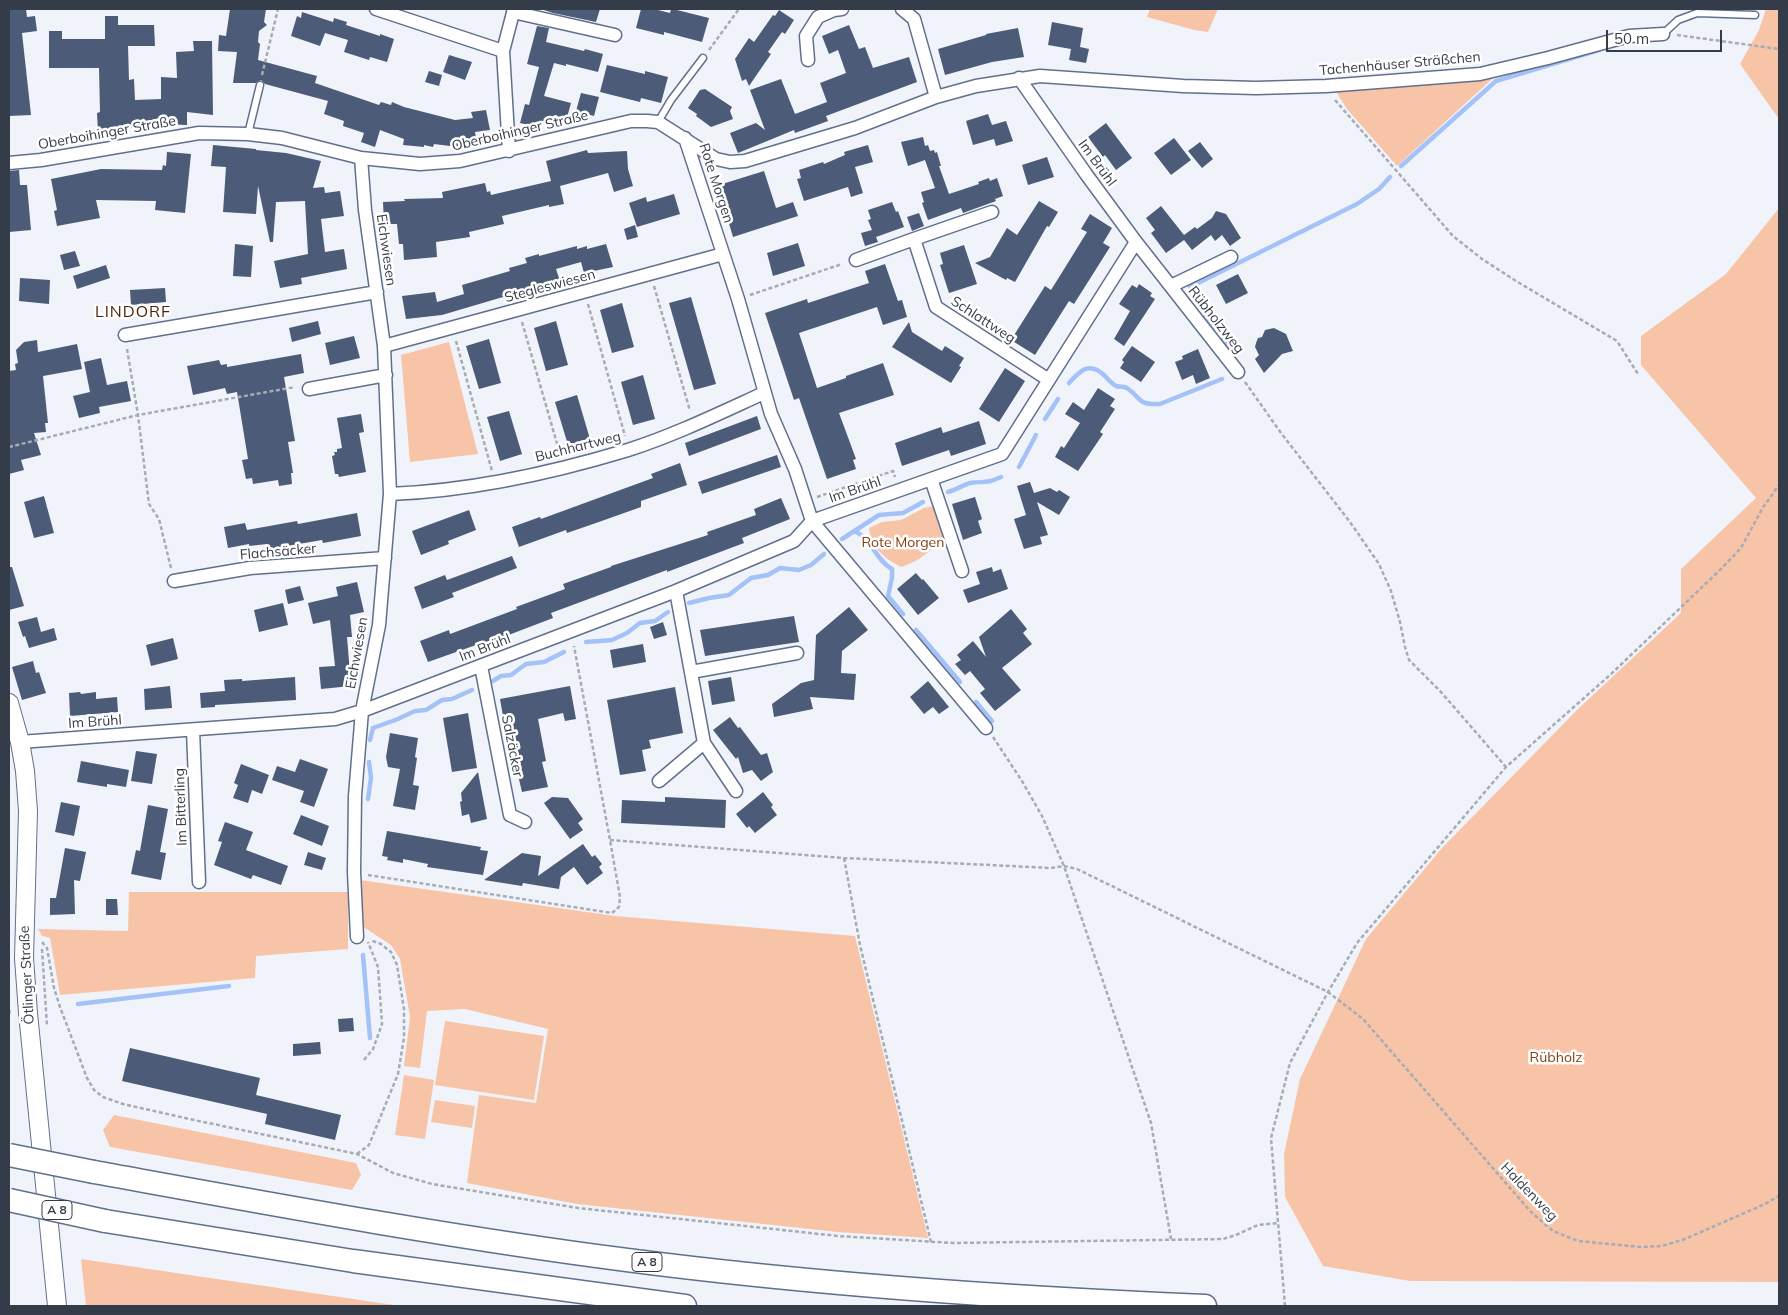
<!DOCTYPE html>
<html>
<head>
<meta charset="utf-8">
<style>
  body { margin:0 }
  #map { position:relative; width:1788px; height:1315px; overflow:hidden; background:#f0f4fa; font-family:Mulish,sans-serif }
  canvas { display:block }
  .frame { position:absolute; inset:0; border:10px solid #353c49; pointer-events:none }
  .scale { position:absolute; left:1606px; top:30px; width:116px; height:22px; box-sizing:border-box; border:2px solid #353c49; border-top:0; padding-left:6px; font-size:15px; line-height:18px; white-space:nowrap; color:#353c49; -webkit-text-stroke:4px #fff; paint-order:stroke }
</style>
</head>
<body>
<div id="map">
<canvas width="1788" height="1315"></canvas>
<div class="frame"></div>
<div class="scale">50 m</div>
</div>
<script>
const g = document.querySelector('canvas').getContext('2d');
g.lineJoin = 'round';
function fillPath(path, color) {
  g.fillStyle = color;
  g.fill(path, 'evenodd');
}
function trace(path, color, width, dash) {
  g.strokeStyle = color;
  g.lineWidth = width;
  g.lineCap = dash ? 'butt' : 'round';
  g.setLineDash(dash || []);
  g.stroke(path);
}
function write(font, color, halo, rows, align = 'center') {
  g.font = font + ' Mulish,sans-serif';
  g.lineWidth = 5;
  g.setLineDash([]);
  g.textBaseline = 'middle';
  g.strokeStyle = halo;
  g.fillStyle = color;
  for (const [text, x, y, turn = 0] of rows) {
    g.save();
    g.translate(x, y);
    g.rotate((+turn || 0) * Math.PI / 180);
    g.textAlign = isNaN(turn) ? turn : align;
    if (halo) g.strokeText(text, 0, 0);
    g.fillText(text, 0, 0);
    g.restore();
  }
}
fillPath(new Path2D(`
  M1150 9H1218L1208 32 1194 30 1147 17Z
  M1766 9H1779V119L1740 64 1759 30Z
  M1492 79 1397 166 1347 109 1335 90Z
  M1779 208V1282L1410 1281 1323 1266 1285 1197 1284 1154 1300 1079 1366 939 1442 848 1578 709 1681 613V569L1756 498 1641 365V336L1726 274Z
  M449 342 478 454 410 462 401 355Z
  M934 506 944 535C933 550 918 562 901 567 885 559 871 547 869 528L882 522 901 520 924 508Z
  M360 880 615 916 855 936 928 1238 838 1232 577 1204 467 1183 479 1095 536 1103 548 1029 465 1009 427 1011 420 1068 404 1066 410 1017 400 959 391 945 362 926Z
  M129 892H348V949L256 956 255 978 60 995 50 938 42 936 38 929 128 931Z
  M445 1021 544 1036 534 1100 435 1085Z
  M404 1075 434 1080 425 1139 395 1135Z
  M435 1100 475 1106 472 1128 431 1122Z
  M114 1115 356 1163 361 1175 352 1190 110 1147 103 1130Z
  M81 1259 401 1306H86Z`), '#f7c4a8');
trace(new Path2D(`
  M1401 166 1496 81 1599 50
  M1190 287 1357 204 1379 189 1390 177
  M1204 317 1213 329
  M1222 340 1228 346 1231 352
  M1069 383C1080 371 1089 361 1104 375 1107 378 1112 384 1116 386 1119 387 1123 386 1127 388 1143 399 1136 405 1160 404L1222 379
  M1045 419 1058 399
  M1019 467 1036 435
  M948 492C956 490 963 485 970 483 985 481 986 484 1001 477
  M854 531C872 538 875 560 892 569V578L888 596 903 614
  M842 539 879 515 903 513 923 502
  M689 603 709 598 729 595 751 578 768 575 780 568 799 570 811 565 824 554
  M916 630 960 682
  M586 642 612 640 627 633 640 623 655 621 668 612
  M493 681 501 676 511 675 526 664 544 662 564 652
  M976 702 992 721
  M370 740 373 728 398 719 415 711 426 710 442 700 452 699 472 690
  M368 799 371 778 369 762
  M363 955 370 1038
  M78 1004 229 986`), '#a4c2f8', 4.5);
fillPath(new Path2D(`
  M9 9H26L27 17 35 16 37 31 22 33 31 115 9 116Z
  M230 9H266L264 22 267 25 259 31 258 42 260 44 258 60 317 76 315 83 379 105 381 102 391 105 392 102 404 107 455 120 473 118 471 112 486 110 490 130 475 132 476 138 459 141 458 147 434 144 433 147 424 145V147L403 145 404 139 380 130 375 147 361 142 364 133 343 126 344 121 324 114 328 101 265 84 261 80 256 83H233L237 52 218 51 219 35 226 36Z
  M541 9H600L596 22 553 13 554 10 553 13Z
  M641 9H654L670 13 671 9H673L709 18 702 42 664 32V35L636 28Z
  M779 10 794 20 785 34 782 32 768 52 771 54 749 86 746 79 742 81 735 59 749 38 754 42 773 15 775 16Z
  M302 12 333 22 334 18 347 22 346 25 380 36V34L394 39 387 62 370 57 369 60 344 52 348 40 325 33 320 46 291 36 297 16 301 18Z
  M105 16H118V25H154L155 46H128L129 80 134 79 135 100 161 99V77L177 78 176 52 194 51 193 41H212L213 115 187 112V125L159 124V126L120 129V130L98 131 97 113 100 112 99 68H49V31H62V39H105Z
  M1052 22 1083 28 1080 47 1089 49 1086 63 1069 60 1071 49 1048 45Z
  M849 25 859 49 865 47 873 68 909 57 917 82 826 116 828 121 795 133 794 130 738 153 730 133 756 123 765 130 750 90 781 79 795 114 827 102 820 83 846 73 838 50 829 54 822 36Z
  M537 26 549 28 546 42 584 51 585 49 603 54 598 72 566 64V66L554 63 544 96 571 103 566 121 548 117 546 123 539 121 538 127 520 123 525 104 529 105 539 67 527 64Z
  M1018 28 1024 57 992 62 945 75 938 49 986 35V34Z
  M449 55 472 62 465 80 443 72Z
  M607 65 645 74V71L668 77 661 103 641 98 640 102 600 92Z
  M429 71 442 75 439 86 425 82Z
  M705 89 732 107 730 111 733 119 711 127 696 116 697 114 688 108 700 90Z
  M581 93 599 97 594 116 576 111Z
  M988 114 992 125 1006 121 1013 141 996 146 994 139 973 145 966 121Z
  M1106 123 1132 158 1116 170 1105 155 1103 157 1088 137Z
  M923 137 925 146 928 145 930 151 934 150 935 153 937 152 941 166H939L949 194 979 184 978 182 989 178 990 181 997 178 1003 196 995 199 996 201 963 213 961 208 928 220 922 203 924 202 921 192 935 188 925 160 908 166 901 142Z
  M1174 138 1191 160 1171 175 1154 153Z
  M1200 142 1213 159 1202 168 1188 151Z
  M213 145 256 149V150L286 153 321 161 313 188 324 187 325 193 340 191 344 216 321 219 325 252 344 249 347 269 301 278 302 284 280 288 274 261 308 254 305 201 276 202 273 242H270L258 186 256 214 223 212 226 167 211 166Z
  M868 145 873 162 855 167 863 193 851 197 848 187 804 201 797 179 801 178 799 170 823 162 824 164 845 155 844 152Z
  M587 150 588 153 627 151 628 169 633 186 614 192 608 173 560 186 564 204 549 207V205L502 216 504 224 469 232 470 237 436 242 437 257 404 260 403 244H399L397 224H384L383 202 405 201 404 199 443 198 442 192 485 183 487 192 490 191 491 195 551 181 546 161Z
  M167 152 191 154 185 213 155 210 156 201 96 200 100 218 57 226 54 211 57 210 51 179 101 169 162 170 163 165 166 166Z
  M1047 157 1054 177 1028 185 1022 165Z
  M19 170 20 185H27L31 230 9 232V171Z
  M764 171 776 208 793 202 798 216 733 237 719 190V185Z
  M674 194 680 214 637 227 629 203 646 197 647 202Z
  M1039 201 1058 212 1049 227 1047 226 1015 282 1007 278 1006 280 975 263 990 257 1007 228 1017 235Z
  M892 202 896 212 898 211 904 227 876 237 878 242 865 246 861 233 872 230 868 220 871 219 868 210Z
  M1161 206 1184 235 1195 227 1197 229 1212 218 1216 211 1226 214 1241 238 1230 246 1222 235 1215 241 1211 235 1192 250 1184 240 1166 253 1151 233 1155 230 1146 218Z
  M919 213 924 226 912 231 907 217Z
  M1090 214 1112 228 1103 243 1110 247 1074 304 1069 301 1035 355 1011 340 1045 286 1051 290 1066 266 1087 232 1081 229Z
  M635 225 638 237 627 240 624 229Z
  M798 243 805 266 773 276 767 253Z
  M235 244 253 246 251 277 233 276Z
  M606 244 613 267 584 273 581 262 556 269 562 287 549 291 547 284 442 315 406 319 402 296 435 292 437 302 464 294 462 285 510 271 509 268 527 263 525 258 539 254V256L577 246V249L587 246V249Z
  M964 245 977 284 949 293 940 265 943 264 940 253Z
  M75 251 80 266 64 270 60 255Z
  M885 264 898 301 902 300 907 317 883 325 877 307 799 333 817 388 846 378V376L883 363 894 395 839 413 856 459 853 460 856 469 827 479 799 398 794 400 765 313 807 299 808 303 869 283 865 271Z
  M106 265 110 278 77 289 73 276Z
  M1238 274 1248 293 1226 304 1216 285Z
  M20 278 50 280 49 304 19 301Z
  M1139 284 1152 293 1150 296 1155 299 1124 346 1114 339 1130 311 1119 304 1132 285 1137 288Z
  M165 288 166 302 131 305 130 290Z
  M691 297 716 384 694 390 669 303Z
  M622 303 634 347 612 353 600 310Z
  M318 321 321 334 292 342 289 328Z
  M556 321 568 365 546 371 534 328Z
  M909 322 912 332 942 351 945 346 964 358 959 366 961 367 951 383 892 347Z
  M1274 328 1286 334 1293 351 1282 354 1264 373 1255 359 1259 355 1255 347 1256 343 1258 338 1262 337 1265 330Z
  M354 336 360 358 330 365 325 343Z
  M489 339 501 383 479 389 466 346Z
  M37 340 38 352 77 344 82 369 43 376 48 423H45L46 432 34 433 41 455 21 460 24 470 9 474V371L16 370 15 364 18 363 16 350 24 342Z
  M1132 346 1155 362 1141 382 1120 368 1124 362 1122 360Z
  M1198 349 1210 378 1196 384 1193 375 1182 380 1175 362 1183 359 1182 356Z
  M301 354 304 373 284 377 295 441 288 442 293 473H291L292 484 279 486 278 480 253 484 252 478 246 479 242 460 248 459 237 392 227 394 225 388 193 395 187 366 219 360 221 365 227 364V367Z
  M101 358 107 385 127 381 131 401 99 407 100 413 79 418 73 396 90 392 84 362Z
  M1005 368 1025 381 999 422 979 409Z
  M643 375 655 419 633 425 621 382Z
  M1098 388 1115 399 1110 406 1115 409 1100 432 1103 434 1078 471 1055 457 1061 446 1064 448 1080 423 1065 414 1073 402 1084 410Z
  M577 395 590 439 568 445 555 402Z
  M509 411 522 454 500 461 487 417Z
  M361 414 364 432 359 433 366 472 339 477 338 474H335L332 456 335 455 334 452H337V449L342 448 337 418Z
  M757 416 761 429 689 456 685 443Z
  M979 421 986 444 951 456 949 450 902 466 895 443 941 427 943 433Z
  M777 455 781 467 702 494 698 482Z
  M680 463 687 485 641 501V507L596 523 567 533 566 530 519 547 512 527 540 517 541 519 653 478 651 474Z
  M1030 482 1034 493 1050 488 1057 492 1059 490 1070 497 1059 515 1037 502 1048 535 1040 537 1042 544 1024 549 1014 519 1026 515 1017 486Z
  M44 496 54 533 34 538 24 502Z
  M975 497 982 519 978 521 982 533 963 540 952 504Z
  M781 498 790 519 742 538 744 543 667 572V570L551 613 553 618 506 636V637L477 648 476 645 428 662 420 641 449 630 450 634 517 609 516 607 565 589 563 584 611 567V566L708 535 707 532 756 515 754 509Z
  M469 510 476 530 448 541 449 544 421 555 412 531Z
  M357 513 361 536 323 543 322 540 269 549 267 544 249 546V544L228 548 224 527 245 523 247 530 297 521 298 524Z
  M512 556 517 568 452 593 454 597 422 609 414 587 445 575 447 580Z
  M9 567H12L24 606 9 610Z
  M992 567 993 572 1001 569 1008 589 968 603 963 590 980 584 976 572Z
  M916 573 922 580 923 579 939 598 918 615 897 589Z
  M357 582 364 612 350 615 352 637H347L351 686 321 689 319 667 335 666 330 620 313 624 308 603 338 596 336 587Z
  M300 586 304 600 288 604 285 590Z
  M283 603 288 625 259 632 254 610Z
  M849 607 868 630 842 651 841 673 856 674 854 700 810 697 813 709 774 717 772 704 801 683 814 680 816 635Z
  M1011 609 1027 629 1023 633 1032 644 1002 668 1021 690 995 711 980 693 985 689 970 671 965 675 955 664 961 660 957 655 973 641 986 657 979 637Z
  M794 616 799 642 705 656 700 630Z
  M37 617 41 632 54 628 57 640 29 648 25 636 23 637 18 622Z
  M663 622 667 635 654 639 650 627Z
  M173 638 178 659 151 666 146 645Z
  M643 644 646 662 613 668 610 650Z
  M33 661 36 673 39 672 46 693 22 700 12 667Z
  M295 677 296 700 215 705V707L201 708 200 693 225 691 224 680 242 679V681Z
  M731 677 735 701 712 705 708 681Z
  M928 681 949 707 939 714 933 707 924 714 910 697Z
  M170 686 172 708 145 710 144 689Z
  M570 686 576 719 565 721 563 713 538 719 546 761 542 762 548 787 522 792 516 767H512L500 699Z
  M675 687 683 733 649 740 651 748 642 750 646 771 620 775 607 700Z
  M80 692 81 694 96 692V699L117 697 118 712 70 716 69 693Z
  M468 713 477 768 452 772 443 718Z
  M730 717 738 728 740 727 761 755 767 753 773 772 761 781 752 770 743 773 738 757 736 759 713 730Z
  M390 733 418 738 415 757 417 758 413 785 419 786 415 810 393 806 400 769 388 767 386 757Z
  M136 751 157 754 152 784 131 781Z
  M300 759 328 769 314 807 300 802 304 791 272 780 277 766 295 772Z
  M81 761 129 770 126 787 107 784V787L77 782Z
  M241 764 269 775 262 794 252 790 248 803 233 798 238 785 234 783Z
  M478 772 487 819 471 823 469 814 462 816 460 802 462 801 461 793Z
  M763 792 773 805 771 807 777 815 755 833 749 826 747 828 736 814Z
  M552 797 568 798 583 819 578 823 583 830 570 839 544 803Z
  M665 797 726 800 725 828 621 823 622 800 665 802Z
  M61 802 80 806 74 836 55 832Z
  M148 805 168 809 160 852 166 853 161 880 131 874 136 850 140 851Z
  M301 815 329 826 322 846 293 834Z
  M225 822 253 832 246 850 288 866 281 885 253 875 251 879 214 865 222 842 218 841Z
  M387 831 481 847 480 850 488 851 483 875 427 867 428 864 403 859V863L387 860 388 857 382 856Z
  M583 844 592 857 595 855 602 864 599 867 603 873 587 885 574 867 561 877 559 889 523 883 522 886 484 880 522 853 541 856 538 876Z
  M65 848 86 852 80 881 74 880 75 914 50 915V898H56Z
  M308 852 326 858 322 870 304 865Z
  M106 899H117L118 915H106Z
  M353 1018 354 1031 339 1032 338 1019Z
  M320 1042 321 1054 293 1056V1044Z
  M130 1048 260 1078 256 1095 341 1115 335 1140 265 1124 267 1114 122 1081Z`), '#4c5b77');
const lane = new Path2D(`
  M1663 34 1678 20 1697 13 1755 15
  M658 122 671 100 703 58
  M248 134 260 85`);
const street = new Path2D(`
  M376 9 503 51
  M902 9 914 19 936 97
  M513 12 615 35
  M808 60 806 36 818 17 834 10 842 9
  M685 138 738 299 771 414 795 469 812 521 986 728
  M509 151 503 51 514 9
  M9 163 41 160 199 133 248 134 282 138 361 158 420 164 460 161 631 121H647L658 122 716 159 730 162 745 161 855 128 936 97 976 86 1040 76 1183 86 1256 88 1326 86 1480 74 1548 58 1629 36 1663 34
  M992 212 914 239 936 307 1049 380
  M1136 242 1238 372
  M856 260 914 239
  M1171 286 1231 257
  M125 335 377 292
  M384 346 723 254
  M309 389 386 375
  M931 479 962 571
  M390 494C470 491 552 473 628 450 675 435 720 413 764 393
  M174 581 250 568 385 558
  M481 666 510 815 525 822
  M691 672 797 653
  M193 730 199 882
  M20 742 335 719 362 711 676 591 794 541 812 521 1002 454 1136 242 1086 174 1019 78
  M704 743 736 791
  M659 781 704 743 676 591
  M357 937 354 872 355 796 362 711 379 625 390 494 384 346 365 210 361 158`);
const secondary = new Path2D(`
  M9 703 20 742 25 771 28 811 24 958 28 1013 57 1306`);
const highway = new Path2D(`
  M94 1172C271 1204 448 1237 627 1260 819 1285 1012 1298 1205 1306
  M105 1221 353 1261 685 1306`);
trace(lane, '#60708c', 9);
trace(street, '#60708c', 15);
trace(secondary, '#60708c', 20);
trace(highway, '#60708c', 25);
trace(new Path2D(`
  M1677 35 1779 49
  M709 50 739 9
  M262 75 278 9
  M1335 100 1453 236 1482 259 1516 281 1617 341 1638 374
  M654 286 690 411
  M750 295 842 264
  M588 304 625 436
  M522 322 560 454
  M456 341 492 471
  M127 349 138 415 149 504 159 519 171 568
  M1245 382 1281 433 1350 522 1379 564 1391 591 1400 622 1405 647 1409 660 1441 692 1506 767
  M9 447 138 415 295 387
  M817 497 893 471 895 477
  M993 737 1022 781 1042 816 1064 866 1151 1123 1171 1239
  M610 840 844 858 1051 868 1064 866 1077 869 1328 992 1363 1019 1531 1212 1553 1231 1578 1241 1640 1247 1662 1246 1685 1239 1765 1204 1779 1196
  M844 858 860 945 931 1242
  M368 875 612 913 619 907 620 897 610 840 574 646
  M42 942 47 948 54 988 60 1007 87 1078 94 1090 103 1097 123 1104 194 1120 357 1154 393 1173 432 1184 578 1208 838 1236 953 1243 1223 1239 1236 1235 1258 1225 1278 1223
  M42 949 47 1026
  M9 1014 10 1008
  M364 1060 373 1049 382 1024 378 967 368 942
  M357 1154 369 1145 398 1074 404 1038V1009L397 965 391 952 381 944 370 940
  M1285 1306 1271 1138 1290 1063 1328 992 1357 943 1506 767 1610 675 1719 571 1741 548 1762 509 1779 485`), '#a6abb4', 2.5, [4, 2.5]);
trace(lane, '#fff', 6);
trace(street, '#fff', 12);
trace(secondary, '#fff', 18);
trace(highway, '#fff', 22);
const highwayBridge = new Path2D(`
  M9 1155 94 1172
  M9 1200 105 1221`);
trace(highwayBridge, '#60708c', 25, []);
trace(highwayBridge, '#fff', 22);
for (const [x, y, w] of [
  [57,1210,30],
  [647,1262,30]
]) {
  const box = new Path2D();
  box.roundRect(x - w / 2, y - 9.5, w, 19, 4);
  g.fillStyle = '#fff';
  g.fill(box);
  trace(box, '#353c49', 1);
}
write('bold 12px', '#353c49', null, [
  ["A 8",57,1210],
  ["A 8",647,1262]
]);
write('14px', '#353c49', '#fff', [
  ["Tachenhäuser Sträßchen",1400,64,-5],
  ["Oberboihinger Straße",520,131,-13],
  ["Oberboihinger Straße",107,133,-10],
  ["Im Brühl",1097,163,54],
  ["Rote Morgen",716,183,72],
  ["Eichwiesen",386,250,82],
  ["Stegleswiesen",550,286,-15],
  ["Schlattweg",983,320,33],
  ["Rübholzweg",1216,320,52],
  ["Buchhartweg",578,447,-14],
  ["Im Brühl",855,490,-19],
  ["Flachsäcker",278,552,-5],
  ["Im Brühl",485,648,-21],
  ["Eichwiesen",357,653,-80],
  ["Im Brühl",95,722,-4],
  ["Salzäcker",512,746,79],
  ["Im Bitterling",181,807,-92],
  ["Ötlinger Straße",27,975,-93],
  ["Haldenweg",1529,1192,46]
]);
write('14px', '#844113', '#fff', [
  ["Rote Morgen",903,543],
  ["Rübholz",1556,1058]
]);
g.letterSpacing = '1px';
write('16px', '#4c1f00', '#fff', [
  ["LINDORF",133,312]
]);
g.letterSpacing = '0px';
</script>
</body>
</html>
